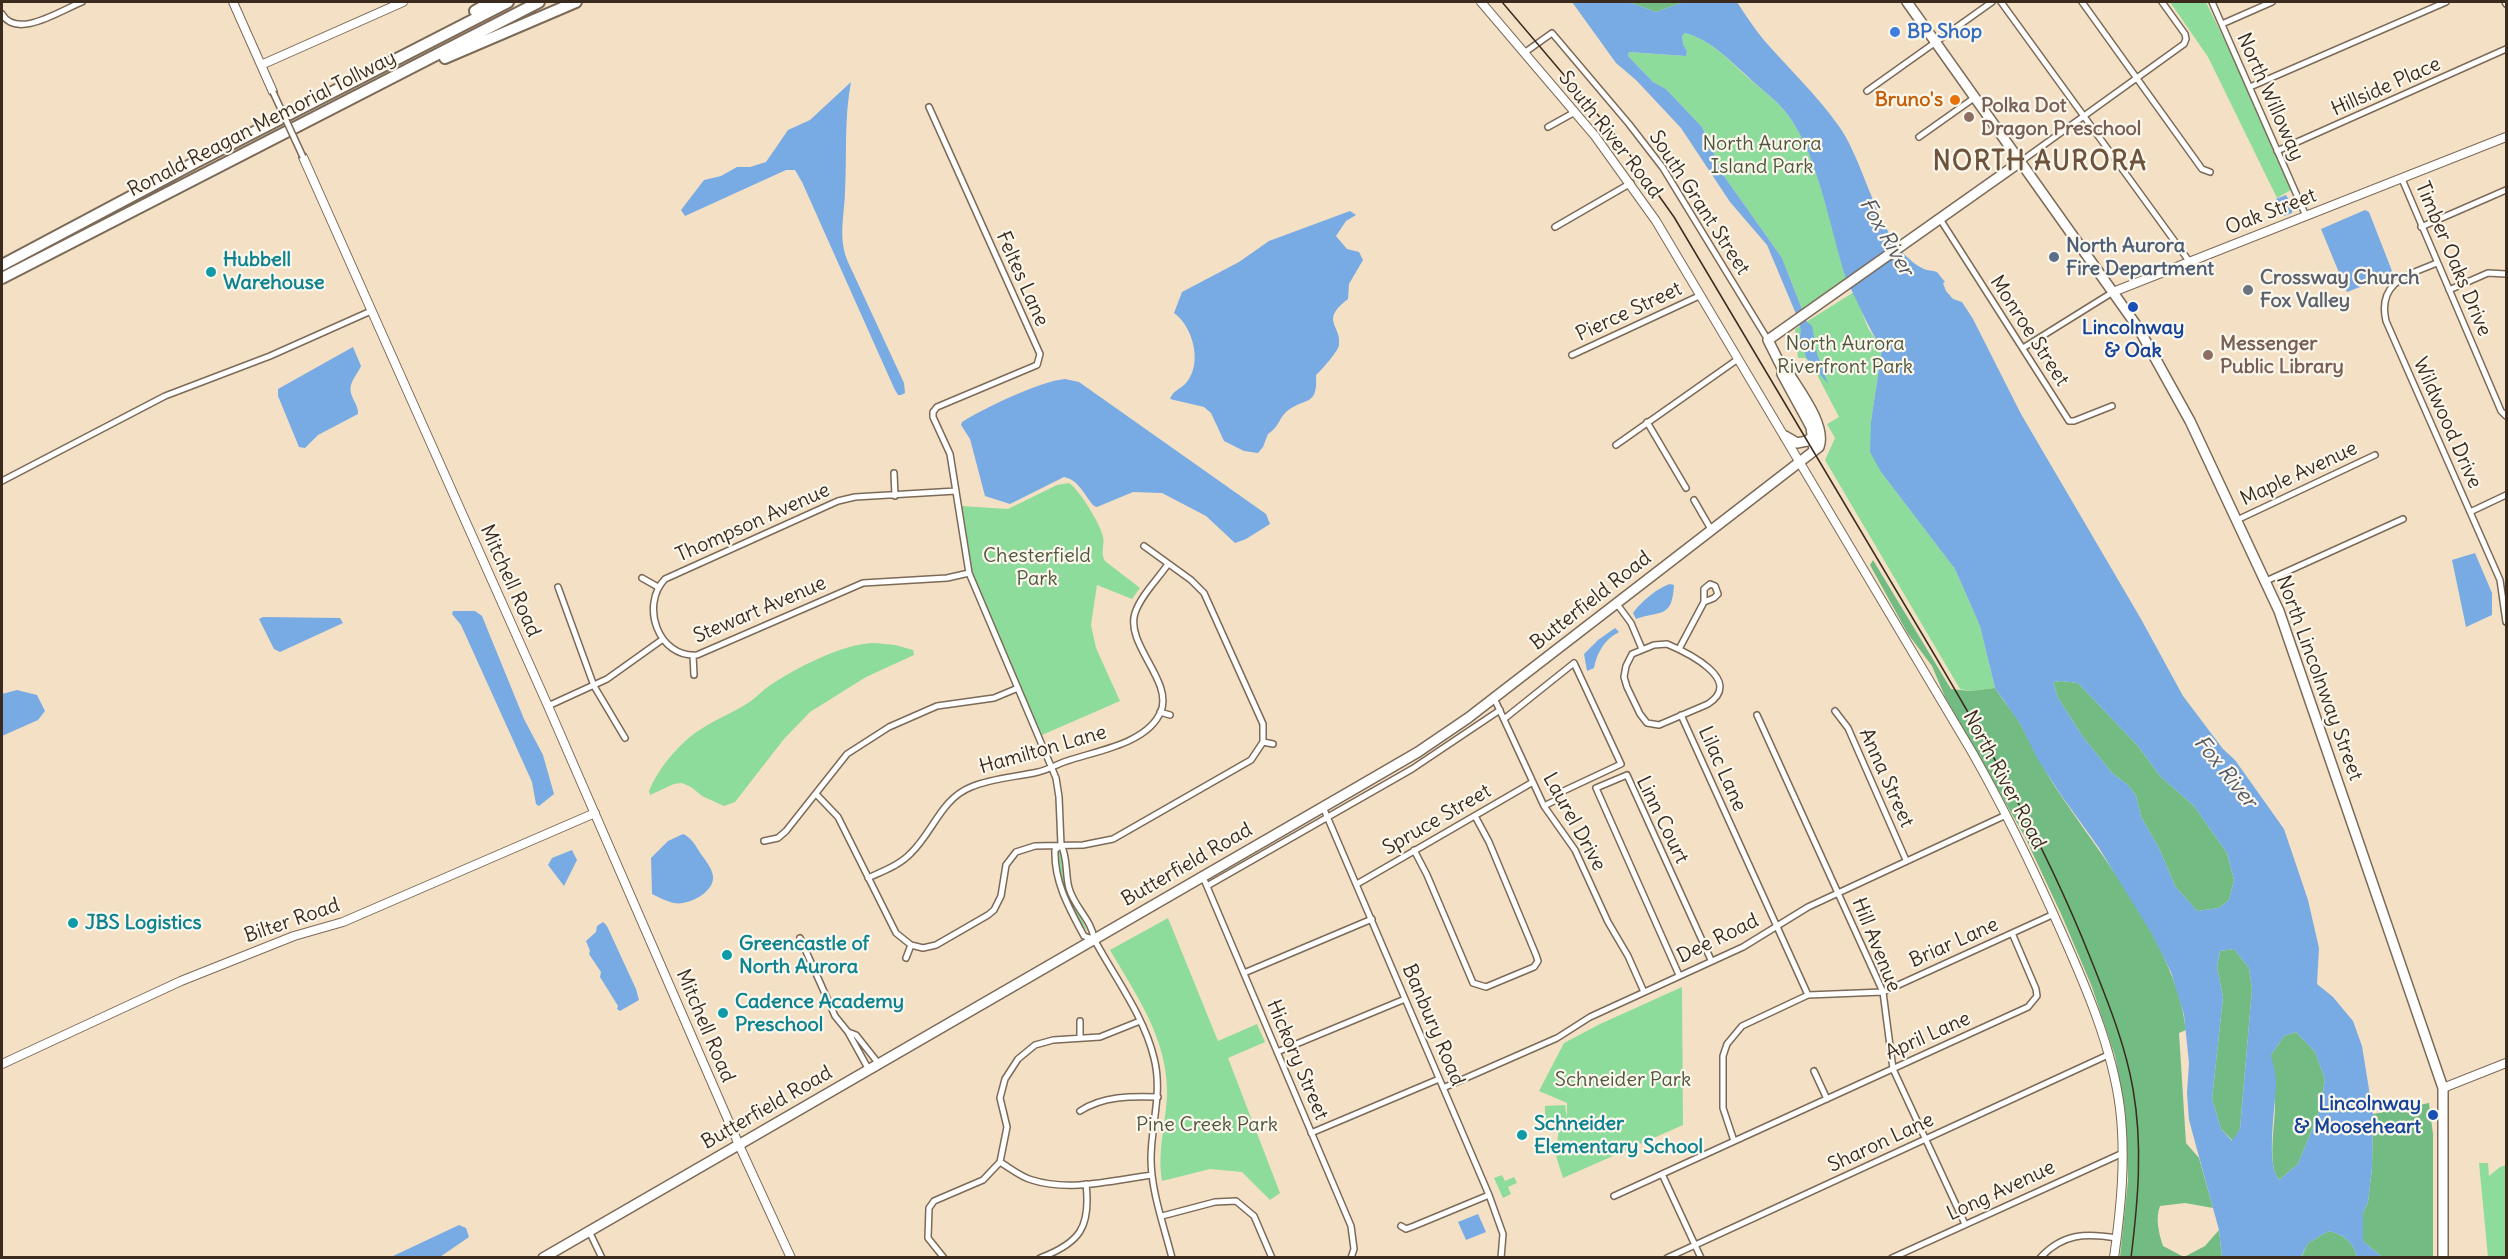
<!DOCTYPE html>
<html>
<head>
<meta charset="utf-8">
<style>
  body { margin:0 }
  #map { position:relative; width:2508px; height:1259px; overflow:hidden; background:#f4e1c5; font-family:Delius,sans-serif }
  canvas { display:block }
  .frame { position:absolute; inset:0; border:3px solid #3b2a1e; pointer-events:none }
</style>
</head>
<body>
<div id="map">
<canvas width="2508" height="1259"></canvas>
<div class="frame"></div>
</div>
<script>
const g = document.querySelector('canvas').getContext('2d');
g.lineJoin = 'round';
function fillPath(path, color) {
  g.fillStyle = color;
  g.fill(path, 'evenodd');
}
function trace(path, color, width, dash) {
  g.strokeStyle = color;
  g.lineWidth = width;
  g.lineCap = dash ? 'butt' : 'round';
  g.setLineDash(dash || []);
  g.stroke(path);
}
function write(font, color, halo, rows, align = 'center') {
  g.font = font + ' Delius,sans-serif';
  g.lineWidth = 4.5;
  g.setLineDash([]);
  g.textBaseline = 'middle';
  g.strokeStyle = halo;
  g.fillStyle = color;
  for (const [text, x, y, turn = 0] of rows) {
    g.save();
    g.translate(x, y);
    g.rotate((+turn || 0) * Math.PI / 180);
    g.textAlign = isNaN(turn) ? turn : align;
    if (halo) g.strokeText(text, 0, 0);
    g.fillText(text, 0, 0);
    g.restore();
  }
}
fillPath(new Path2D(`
  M2170 2H2206L2254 101 2291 190 2277 198 2208 57Z
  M1685 33C1710 40 1726 57 1744 74 1759 88 1776 99 1788 115 1819 157 1831 229 1846 279L1802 309 1782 258 1724 176 1702 127 1666 89 1653 82 1628 56 1629 52 1686 56 1687 51 1683 44 1682 36Z
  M1854 292 1868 328 1882 349 1871 421 1881 472 1955 569 1980 626 1995 688 1970 691 1960 689 1825 460 1835 438 1827 424 1839 417 1812 365 1805 358H1798L1795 329Z
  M1069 483C1079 489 1101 525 1103 537 1105 546 1100 552 1105 561L1140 588 1132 599 1097 585 1091 625 1096 648 1120 701 1042 735 976 586 972 570 962 506 1008 509 1057 485Z
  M875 643 895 645 913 650 914 655 866 677 810 712 784 739 735 802 724 806 702 796 691 787 682 783 674 784 650 795 649 791C657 771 674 750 691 736 706 724 726 716 743 706 751 702 758 695 765 689 791 670 843 643 875 643Z
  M1060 849 1063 851 1066 886 1088 932C1069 910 1058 880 1057 851Z
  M1168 918 1218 1041 1257 1024 1265 1042 1228 1058 1280 1193 1270 1200 1242 1172 1210 1169 1162 1181C1157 1150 1166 1124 1167 1094 1168 1039 1136 995 1110 950Z
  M1682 987 1683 1125 1563 1178 1556 1156 1559 1125 1567 1123H1545V1106L1565 1105 1567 1118V1103L1539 1091 1564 1043 1600 1024Z
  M2479 1163H2488L2489 1176 2500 1167 2506 1165V1257H2488Z
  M1502 1175 1505 1181 1514 1177 1517 1183 1508 1187 1511 1194 1503 1198 1494 1178Z`), '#8edc9b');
fillPath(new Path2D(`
  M1629 2H1683L1656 12Z
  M1873 560 1951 689 1970 691 1995 688C2003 701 2013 712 2021 725 2034 750 2046 774 2062 797 2107 864 2177 949 2186 1030L2179 1033 2186 1143 2199 1158 2213 1208 2185 1203 2160 1206C2155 1218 2159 1234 2163 1246L2184 1257 2205 1246 2219 1230 2222 1257H2120L2128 1180 2125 1109 2115 1056 2092 987 2062 916 2025 837 1945 697 1932 666 1908 634 1870 565Z
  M2061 681 2078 683 2138 746 2160 776 2194 806 2227 853 2234 880 2229 900 2219 908 2197 911 2175 886 2159 848 2141 817 2136 796 2128 785 2112 773 2083 737 2058 698 2053 682Z
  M2234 949 2249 968 2252 989 2240 1129 2233 1141 2221 1129 2212 1099 2223 997 2217 967 2220 951Z
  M2296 1032 2315 1052 2325 1079 2320 1110 2298 1164 2279 1180C2267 1166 2275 1125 2275 1106 2275 1089 2272 1071 2271 1055L2284 1036Z
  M2429 1103 2433 1134V1257H2382L2363 1241V1213L2368 1202 2372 1168 2373 1114Z
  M2329 1231C2345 1235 2353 1242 2357 1257L2301 1258 2308 1243Z`), '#72bc83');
fillPath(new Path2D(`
  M1572 2H1629L1656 12 1683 2H1737C1745 14 1753 27 1763 39 1788 68 1816 94 1838 125 1867 164 1878 247 1924 269 1928 271 1932 270 1937 272L1945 282 1943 283 1946 291 1953 299 1962 302 1973 319 2021 414 2141 619 2183 696 2223 749 2235 760 2284 829 2308 900 2319 948 2317 984 2333 997 2353 1021 2362 1046 2373 1114 2372 1168 2368 1202 2363 1213V1241L2382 1257H2357C2353 1242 2345 1235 2329 1231L2308 1243 2301 1257H2222L2219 1230 2189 1120 2187 1093 2189 1063 2184 1015 2171 972 2152 934 2099 848 2061 795 2037 758 2021 725 1995 688 1980 626 1955 569 1881 472 1870 452 1871 421 1882 349C1867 326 1858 302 1846 279 1830 229 1819 157 1788 115 1776 99 1759 88 1745 74 1726 57 1710 40 1685 33L1682 36 1683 44 1687 51 1686 56 1629 52 1628 56 1653 82 1666 89 1702 127 1724 176 1782 258 1807 322 1812 326 1817 354 1828 384 1806 357 1800 338 1801 330 1796 314 1767 245 1730 202 1681 128 1636 80 1616 63ZM2061 681 2078 683 2138 746 2160 776 2194 806 2227 853 2234 880 2229 900 2219 908 2197 911 2175 886 2159 848 2141 817 2136 796 2128 785 2112 773 2083 737 2058 698 2053 682ZM2234 949 2249 968 2252 989 2240 1129 2232 1141 2221 1129 2212 1099 2223 997 2217 967 2220 951ZM2296 1032 2315 1052 2325 1079 2320 1110 2298 1164 2279 1180C2265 1164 2276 1104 2276 1082 2276 1073 2273 1064 2271 1055L2284 1036Z
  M851 82C844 119 847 155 845 193 844 218 838 238 848 262L904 383 905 393 901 395H898L894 388 802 182 795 170H786L685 216 681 210 704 180 721 176 737 167H750L766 162 788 130 810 120Z
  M2286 195 2292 206V213L2284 216 2276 199Z
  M2365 210 2369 212 2392 271 2386 277 2347 292 2321 229Z
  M1350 211 1356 215 1346 221 1336 236 1347 249 1359 252 1363 260 1349 284 1348 299C1319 321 1342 325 1339 345 1339 350 1321 371 1316 375 1318 408 1305 396 1286 412 1278 420 1279 427 1268 434L1263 447 1258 453 1244 451 1224 441 1211 413 1204 407 1170 399C1174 389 1180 390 1186 383 1203 364 1193 326 1174 313L1182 292 1239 262 1269 241Z
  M353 347 361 366C358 373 353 378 351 385 348 396 359 404 358 414L318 435 305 448 299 447 278 396V389Z
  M1065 379 1079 382 1266 514 1270 524 1246 539 1235 543 1206 516 1162 493 1133 492 1097 507 1094 506C1084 495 1079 480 1064 477L1010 504 985 496 970 439 961 425 962 422C984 408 1041 381 1065 379Z
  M2475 553 2492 593V615L2466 627 2452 560Z
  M1670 584 1674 585C1672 619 1661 610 1636 619L1633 613C1641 602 1657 588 1670 584Z
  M453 611H475L482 616 524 719 543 755 554 794 539 806 536 804 532 782 461 625 452 614Z
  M263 617 340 618 343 623 280 652 274 649 259 619Z
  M1615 628 1619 632C1605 639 1597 652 1594 668L1587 671 1584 654 1598 640Z
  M17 690 37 695 45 711 38 720 2 736V694Z
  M683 834C690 837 695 844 699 851 703 858 712 867 713 876 715 892 688 906 674 903 668 902 658 897 652 894L651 858 668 841Z
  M572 850 577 860 564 886 548 865 552 858Z
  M603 922 607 926 636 989 639 1000 620 1011 617 1009 618 1006 600 977 601 972 589 954 590 951 586 941 596 932 597 926Z
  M1478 1214 1486 1232 1466 1240 1458 1222Z
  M459 1225 466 1228 469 1237 440 1257H391Z`), '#78aae4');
const street = new Path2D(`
  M2001 2 2189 261
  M2082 2 2202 169 2210 172
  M2212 2 2306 216
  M2505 2 2506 4
  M2 14C17 40 61 10 82 2
  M2222 24 2272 2
  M1524 53 1552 33 1629 124 1663 168 1768 340
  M2250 87 2446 2
  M1867 91 1992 2
  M929 107 1040 354 1037 365 937 407 933 412V417L950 454 969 573 1056 778 1059 797 1061 845C1068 857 1065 874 1069 888 1074 907 1092 920 1094 939 1115 978 1144 1016 1154 1058 1163 1093 1151 1124 1151 1159 1151 1191 1164 1226 1172 1258
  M1548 127 1575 112
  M1919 137 1974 98
  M2277 151 2506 49
  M2020 162 2184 44 2186 39 2185 34 2162 2
  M2402 179 2501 411 2506 416
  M1940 219 2069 421H2074L2112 406
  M1555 227 1631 183
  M2421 227 2506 190
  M2437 263C2408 275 2377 282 2386 321L2500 580 2506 622
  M2449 290 2488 273 2506 274
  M2023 348 2113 292
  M1572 355 1699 296
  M1647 422 1686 488
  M1616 445 1738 359
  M894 473 895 496
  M2 481 165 396 270 356 371 311
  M956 491 855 497 838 501 665 579C640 605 658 658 697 655L863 583 947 578 969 573
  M1694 500 1712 531
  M2470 512 2506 495
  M2237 520 2375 455
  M642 578 658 587
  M2266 581 2403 519
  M558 587 594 686 625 738
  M1617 604 1631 623 1642 649
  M1667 644C1686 652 1745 680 1708 704L1659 725 1647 723 1640 714 1627 687 1624 677 1626 666 1632 654 1654 645Z
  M1679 649 1704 602 1714 598 1718 594 1715 586 1710 584 1704 589V602
  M693 655 694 675
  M1494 698 1544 806 1575 850 1608 922 1628 956 1644 992
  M548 706 607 679 663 639
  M1835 711 1848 728 1906 860
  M1160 712 1170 715
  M1681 715 1808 995
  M1757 715 1883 992 1893 1069 1965 1224
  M1504 719 1574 663 1621 764 1557 794 1556 800 1544 806
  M1263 742 1273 744
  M816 794 838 817 896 933 911 945 923 948 936 945 988 915 994 910 1001 896 1006 865 1016 852 1035 846 1083 845 1113 839 1251 760 1263 742V724L1204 593 1191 580 1144 546
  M1323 807 1489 1195 1503 1234 1501 1258
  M764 841 778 838 786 831 847 754 889 727 937 706 994 698 1018 688
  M1060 846 1055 850C1054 882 1069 908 1084 936L1093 939
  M1414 850 1427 875 1473 983 1486 987 1534 967 1538 961 1536 955 1489 842 1475 816
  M1203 877 1351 1226 1354 1249 1351 1258
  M868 878C883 871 900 865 911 853 933 832 941 799 971 787 992 778 1016 777 1038 772 1048 770 1057 764 1067 761 1095 751 1148 744 1161 711 1173 681 1125 644 1135 613 1141 595 1158 579 1168 564
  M1357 884 1533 782
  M1207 886 1412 769 1500 710
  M800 938 835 1016 848 1032 869 1070
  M906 958 911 945
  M1244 973 1372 919
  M1679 975 1596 788 1627 775 1711 960
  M1080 1021V1038
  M848 1032 856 1035 879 1064
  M1277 1052 1405 999
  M1814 1071 1827 1099
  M1443 1088 1557 1038 1590 1017 1743 947 1808 907 2006 815
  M1080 1111C1103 1096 1131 1096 1158 1097
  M1311 1133 1439 1079
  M1734 1141 1723 1108V1056L1727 1044 1742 1026 1808 995 1883 992 2054 914
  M1000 1162C1010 1168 1021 1177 1032 1180 1070 1192 1114 1180 1152 1175
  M1662 1174 1701 1258
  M1614 1196 2028 1007 2037 996 2036 989 2012 933
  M1162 1216 1215 1202 1236 1201 1254 1216 1272 1258
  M1401 1226 1406 1229 1414 1226 1489 1195
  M589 1231 602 1258
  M944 1258 928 1238 929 1208 934 1201 983 1180 1000 1162 1007 1127 1000 1098 1005 1079 1018 1059 1035 1045 1053 1040 1100 1037 1140 1021
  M1040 1258C1080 1243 1091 1227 1086 1184
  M1667 1258 2108 1055
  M1892 1258 2123 1153
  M2040 1258C2063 1233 2086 1233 2117 1238`);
const secondary = new Path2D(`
  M233 2 273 92
  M1481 2 1595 136 1656 221 1972 752C2005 810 2034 870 2061 931 2086 987 2112 1047 2120 1108 2126 1158 2121 1208 2114 1258
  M261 65 403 2
  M303 157 548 706 739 1145 791 1258
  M2113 292 2506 137
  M2 1064 181 981 294 936 343 922 595 813
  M2443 1088 2506 1063`);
const primary = new Path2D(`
  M1907 2 2139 329 2190 421 2279 611 2443 1088V1258
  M1785 436 1797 443 1807 441 1812 437
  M1814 450 1811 427 1782 374 1783 370 1768 340 2020 162
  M543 1258 1356 788 1418 752 1468 718 1819 447C1827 426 1799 390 1788 372L1783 370`);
const highway = new Path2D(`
  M475 11 491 2
  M445 58 576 2
  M2 265 196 162 508 2
  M2 278 539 2`);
trace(street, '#7c6a58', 8);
trace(secondary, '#7c6a58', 10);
trace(primary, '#7c6a58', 12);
trace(highway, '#7c6a58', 14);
trace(street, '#fff', 5);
trace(secondary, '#fff', 8);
trace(primary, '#fff', 9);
trace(highway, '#fff', 10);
trace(new Path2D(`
  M1502 2 1620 141 1674 217C1753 348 1830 481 1909 612 1976 724 2042 836 2090 957 2107 1000 2125 1043 2133 1089 2143 1146 2138 1201 2131 1258`), '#3b2a1e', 1.5);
const streetBridge = new Path2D(`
  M273 92 303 157`);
trace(streetBridge, '#7c6a58', 8, []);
trace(streetBridge, '#fff', 5);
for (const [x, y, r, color] of [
  [1895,32,6,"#3f7fe0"],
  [1955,100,6,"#e8710a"],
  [1969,117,6,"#8d6e63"],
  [2054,257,6,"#5c6f8a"],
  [211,272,6,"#0f9aa8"],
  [2248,290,6,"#6b7280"],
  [2133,307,6,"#1a4fb4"],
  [2208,355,6,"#8d6e63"],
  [73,923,6,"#0f9aa8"],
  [727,955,6,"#0f9aa8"],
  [723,1013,6,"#0f9aa8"],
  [2433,1115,6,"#1a4fb4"],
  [1522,1135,6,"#0f9aa8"]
]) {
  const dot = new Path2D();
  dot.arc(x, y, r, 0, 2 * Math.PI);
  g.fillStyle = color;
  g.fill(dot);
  trace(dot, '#fbf7ec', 2);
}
write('bold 20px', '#366cbe', '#fbf7ec', [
  ["BP Shop",1907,32]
], 'left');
write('20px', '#3b2a1e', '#fbf7ec', [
  ["Hillside Place",2386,87,-24],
  ["North Willoway",2270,97,66],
  ["Ronald Reagan Memorial Tollway",262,124,-27],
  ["South River Road",1610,135,52],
  ["South Grant Street",1699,203,57],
  ["Oak Street",2271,212,-21],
  ["Timber Oaks Drive",2453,259,67],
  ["Feltes Lane",1022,279,66],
  ["Pierce Street",1629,312,-25],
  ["Monroe Street",2029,331,57],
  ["Wildwood Drive",2447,423,66],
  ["Maple Avenue",2299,474,-25],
  ["Thompson Avenue",753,523,-24],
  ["Mitchell Road",510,581,66],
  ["Butterfield Road",1591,601,-38],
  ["Stewart Avenue",760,610,-23],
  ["North Lincolnway Street",2319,678,70],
  ["Hamilton Lane",1043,750,-16],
  ["Lilac Lane",1722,769,66],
  ["Anna Street",1886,778,66],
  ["North River Road",2004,780,62],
  ["Spruce Street",1437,820,-30],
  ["Linn Court",1662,820,64],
  ["Laurel Drive",1574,822,61],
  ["Butterfield Road",1187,865,-30],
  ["Bilter Road",292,921,-19],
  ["Dee Road",1718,939,-26],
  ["Briar Lane",1954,943,-24],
  ["Hill Avenue",1876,945,68],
  ["Banbury Road",1433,1025,67],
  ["Mitchell Road",705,1026,67],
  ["April Lane",1928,1036,-24],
  ["Hickory Street",1297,1060,67],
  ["Butterfield Road",767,1108,-30],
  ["Sharon Lane",1881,1143,-25],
  ["Long Avenue",2001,1191,-25]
]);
write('bold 20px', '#c56008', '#fbf7ec', [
  ["Bruno's",1943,100]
], 'right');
write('bold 20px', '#785e54', '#fbf7ec', [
  ["Polka Dot",1981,106],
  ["Dragon Preschool",1981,129],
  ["Messenger",2220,344],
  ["Public Library",2220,367]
], 'left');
write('20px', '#50563d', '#fbf7ec', [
  ["North Aurora",1762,144],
  ["Island Park",1762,167],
  ["North Aurora",1845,344],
  ["Riverfront Park",1845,367],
  ["Chesterfield",1037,556],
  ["Park",1037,579],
  ["Schneider Park",1623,1080],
  ["Pine Creek Park",1207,1125]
]);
write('bold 20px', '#4e5e75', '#fbf7ec', [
  ["North Aurora",2066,246],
  ["Fire Department",2066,269]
], 'left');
write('bold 20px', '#0d838f', '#fbf7ec', [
  ["Hubbell",223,260],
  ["Warehouse",223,283],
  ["JBS Logistics",85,923],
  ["Greencastle of",739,944],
  ["North Aurora",739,967],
  ["Cadence Academy",735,1002],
  ["Preschool",735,1025],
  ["Schneider",1534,1124],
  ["Elementary School",1534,1147]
], 'left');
write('bold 20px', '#5b616d', '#fbf7ec', [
  ["Crossway Church",2260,278],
  ["Fox Valley",2260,301]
], 'left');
write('bold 20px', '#164399', '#fbf7ec', [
  ["Lincolnway",2133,328],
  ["& Oak",2133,351],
  ["Lincolnway",2421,1104,"right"],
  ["& Mooseheart",2421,1127,"right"]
]);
write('italic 21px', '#505763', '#fbf7ec', [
  ["Fox River",1886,237,60],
  ["Fox River",2225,772,51]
]);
g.letterSpacing = '1.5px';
write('bold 26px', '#6e533c', '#fbf7ec', [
  ["NORTH AURORA",2040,163]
]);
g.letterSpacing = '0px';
</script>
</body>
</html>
